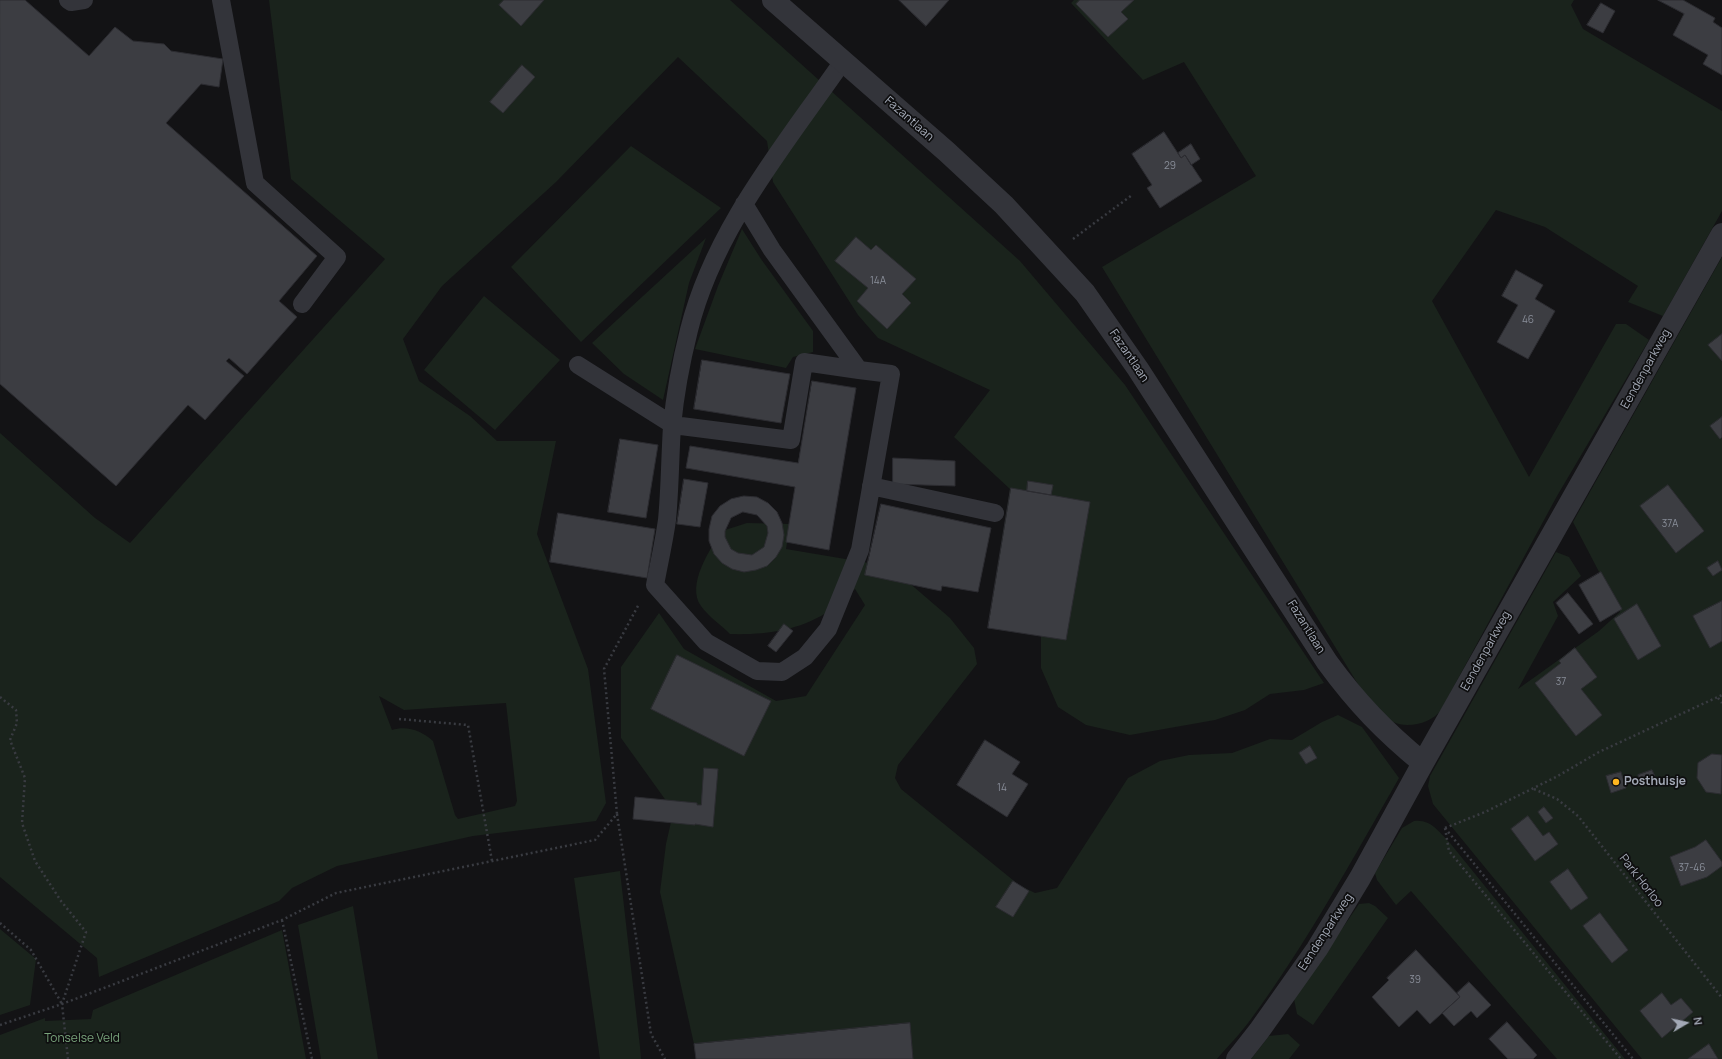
<!DOCTYPE html>
<html>
<head>
<meta charset="utf-8">
<style>
  body { margin:0 }
  #map { position:relative; width:1722px; height:1059px; overflow:hidden; background:#131315; font-family:Manrope,sans-serif }
  canvas { display:block }
  .north { position:absolute; left:1666px; top:1003px; width:40px; height:40px; -webkit-text-stroke:3px #0e0e0f; paint-order:stroke; rotate:81deg; font-size:11px; font-weight:700; line-height:16px; text-align:center; color:#a3a9b6 }
  .north::after { content:''; display:block; margin:auto; width:14px; height:18px; background:#a3a9b6; clip-path:polygon(50% 0,100% 100%,50% 72%,0 100%) }
</style>
</head>
<body>
<div id="map">
<canvas width="1722" height="1059"></canvas>
<div class="north">N</div>
</div>
<script>
const g = document.querySelector('canvas').getContext('2d');
g.lineJoin = 'round';
function fillPath(path, color) {
  g.fillStyle = color;
  g.fill(path, 'evenodd');
}
function trace(path, color, width, dash) {
  g.strokeStyle = color;
  g.lineWidth = width;
  g.lineCap = dash ? 'butt' : 'round';
  g.setLineDash(dash || []);
  g.stroke(path);
}
function write(font, color, halo, rows, align = 'center') {
  g.font = font + ' Manrope,sans-serif';
  g.lineWidth = 3.5;
  g.setLineDash([]);
  g.textBaseline = 'middle';
  g.strokeStyle = halo;
  g.fillStyle = color;
  for (const [text, x, y, turn = 0] of rows) {
    g.save();
    g.translate(x, y);
    g.rotate((+turn || 0) * Math.PI / 180);
    g.textAlign = isNaN(turn) ? turn : align;
    if (halo) g.strokeText(text, 0, 0);
    g.fillText(text, 0, 0);
    g.restore();
  }
}
fillPath(new Path2D(`
  M269 0H730L1020 261 1125 385 1324 683 1304 690 1270 694 1245 710 1215 720 1130 735 1086 725 1058 707 1041 668V631L989 624 1010 489 954 437 990 390 878 338 858 315 773 182 767 141 678 57 556 182 442 286 403 339 419 381 470 416 497 441H556L537 534 588 669 606 803 596 821 473 836 337 866 292 888 279 901 99 977 97 958 0 877V433L95 518 130 543 385 259 291 179ZM379 696 404 710 506 703 517 801 515 806 458 819 455 815 433 741C422 731 407 725 392 730Z
  M1074 0H1574L1571 5 1583 29 1722 111V211L1663 316 1628 302 1638 286 1545 227 1496 210 1432 301 1529 477 1616 324H1626L1649 340 1557 496 1441 710C1432 723 1408 729 1393 722 1381 716 1372 704 1364 694L1102 267 1256 176 1184 62 1143 80 1071 3Z
  M631 146 721 208 581 342 511 267Z
  M742 229 761 259 813 331V352L793 357 786 368 695 349 718 286Z
  M706 238 689 283 663 400 624 374 592 343Z
  M1722 257V1059H1642L1433 804 1428 786 1430 776 1556 552 1569 557 1581 576 1553 602 1558 616 1518 689 1599 631 1620 612 1573 522Z
  M484 296 560 360 495 430 424 370Z
  M747 523 790 524 786 549 869 563 900 575 950 618 974 648 977 664 898 765 895 778 901 789 1019 885 1035 893 1057 888 1128 778 1160 761 1189 755 1232 753 1270 739 1292 740 1322 722 1338 715 1362 727 1399 778C1352 860 1307 943 1251 1019 1241 1033 1228 1046 1217 1059H913L910 1023 694 1044 660 892 666 844 671 822 667 802 621 738V667L659 613 684 649 776 701 806 696 865 605 855 589C846 597 837 607 826 613 797 631 764 635 730 634 721 625 708 616 701 606 686 585 710 549 722 531Z
  M1414 821C1431 819 1439 832 1450 843L1625 1059H1557L1411 891 1396 905 1377 880 1375 873 1402 828Z
  M620 871 640 1047 641 1059H600L574 878Z
  M1369 903 1375 906 1388 918 1313 1025 1297 1014 1294 999 1359 904Z
  M353 906 378 1059H321L298 925Z
  M0 929 36 959 30 1005 0 1015Z
  M282 930 306 1059H0V1035L45 1018V1021L91 1019 93 1010Z
  M1288 1034 1300 1045 1289 1059H1251L1269 1036Z`), '#1a231c');
const building = new Path2D(`
  M0 0H25L89 56 115 27 133 41 164 44 171 51 223 59 219 87 201 84 166 123 317 256 279 301 297 317 247 374 229 358 226 361 244 376 205 420 188 405 116 486 0 384Z
  M504 0H544L521 26 499 5Z
  M899 0H949L926 26Z
  M1080 0H1134L1121 12 1128 19 1108 37 1076 4Z
  M1658 0H1683L1715 18 1713 22 1722 28V75L1703 64 1708 55 1673 35 1684 14Z
  M1601 3 1615 11 1603 33 1587 25Z
  M522 65 535 77 503 113 490 102Z
  M1164 132 1181 158 1185 155 1202 181 1160 208 1147 188 1152 185 1132 154Z
  M1191 144 1200 159 1191 165 1185 155 1181 158 1178 153Z
  M856 237 871 250 876 245 916 279 902 294 911 303 887 329 857 301 868 288 835 261Z
  M1516 270 1543 285 1535 299 1555 311 1528 359 1497 342 1518 305 1502 296Z
  M1722 334V361L1708 345Z
  M702 360 790 374 781 423 694 409Z
  M812 381 856 388 829 550 786 542 795 487 686 468 690 446 798 463Z
  M1722 417V437L1720 439 1710 426Z
  M620 439 658 445 646 518 608 512Z
  M893 458 955 461V486L893 484Z
  M684 479 708 483 700 527 677 524Z
  M1028 481 1053 485 1051 495 1027 491Z
  M1668 485 1704 531 1676 553 1640 506Z
  M1011 488 1090 502 1066 640 988 628Z
  M744 496 757 497 768 503 777 512 782 523 784 535 782 547 776 557 767 566 756 570 744 572 732 569 722 563 714 554 709 541V529L712 516 720 506 731 499ZM743 512 757 515 767 526 768 533 764 547 752 555 738 553 731 549 725 537V531L731 518Z
  M881 504 991 528 978 592 942 586 941 591 865 575Z
  M558 513 655 529 647 578 550 562Z
  M1718 561 1722 570 1713 576 1707 568Z
  M1601 572 1622 609 1600 622 1579 585Z
  M1568 593 1593 624 1579 634 1556 603Z
  M1722 601V641L1710 648 1693 616Z
  M1637 604 1661 646 1638 660 1614 619Z
  M784 624 793 631 776 652 768 646Z
  M1575 648 1597 677 1581 689 1602 715 1576 736 1535 683 1561 663 1559 661Z
  M677 655 771 701 744 756 651 709Z
  M985 740 1020 762 1012 774 1028 784 1007 817 957 785Z
  M1310 746 1317 758 1306 764 1299 753Z
  M1712 754 1722 755 1721 794 1706 792 1697 778 1698 763Z
  M704 768 718 769 713 827 695 824V825L633 819 635 797 697 803V805H701Z
  M1652 770 1658 783 1653 785 1639 779 1638 775Z
  M1621 772 1626 788 1611 793 1606 776Z
  M1544 807 1553 818 1546 823 1538 812Z
  M1528 816 1543 836 1549 832 1558 844 1535 861 1511 829Z
  M1706 840 1722 862V866L1707 877 1681 886 1670 857 1695 847Z
  M1568 869 1588 898 1571 910 1550 882Z
  M1013 881 1029 891 1013 917 996 907Z
  M1600 913 1628 950 1612 963 1583 926Z
  M1416 950 1460 997 1430 1024 1417 1010 1399 1027 1372 997 1389 980 1387 978Z
  M1469 982 1491 1005 1477 1018 1471 1011 1454 1026 1442 1013 1460 997 1457 993Z
  M1662 993 1671 1005 1681 998 1693 1012 1662 1038 1640 1011Z
  M1507 1022 1537 1055 1533 1059H1508L1489 1039Z
  M910 1023 913 1059H696L694 1044Z
  M1709 1044 1718 1059H1688Z`);
fillPath(building, '#3c3d42');
trace(building, '#2c2c31', 1);
trace(new Path2D(`
  M1073 239 1132 195
  M0 697 16 710 17 723 10 740 25 778 22 823 35 861 61 901 86 932 62 1004 68 1059
  M1718 698 1722 703
  M399 719 468 725 492 861
  M1534 789 1557 799 1578 816 1722 998
  M617 814 651 1034 665 1059
  M1445 828 1485 812 1556 777 1599 752 1722 695
  M1445 828 1633 1059
  M1445 828 1449 851 1621 1059
  M282 920 312 1059
  M0 923 31 950 62 1004
  M0 1025 62 1004 282 920 336 893 595 840 617 814 604 669 639 604`), '#393b41', 2.5, [2, 3]);
trace(new Path2D(`
  M68 0 71 2 84 0
  M221 0 255 183 337 257 302 304
  M744 204 772 250 859 370 891 374 860 550 828 629 805 657 782 672 757 671 706 642 655 585C659 563 664 542 667 520 670 489 670 457 672 426 675 394 681 362 689 330 714 229 785 145 843 61
  M578 365 673 425 791 440 804 362 859 370
  M871 486 995 513`), '#33343a', 18);
trace(new Path2D(`
  M773 0 947 152 1004 205 1085 293 1138 369 1327 662C1357 703 1384 731 1423 763
  M1237 1059 1259 1031 1317 949 1360 878 1423 763 1722 234`), '#33343a', 22);
for (const [x, y, r, color] of [
  [1616,782,4,"#ffb620"]
]) {
  const dot = new Path2D();
  dot.arc(x, y, r, 0, 2 * Math.PI);
  g.fillStyle = color;
  g.fill(dot);
  trace(dot, '#0e0e0f', 1.5);
}
write('10px', '#898e99', null, [
  ["29",1170,166],
  ["14A",878,281],
  ["46",1528,320],
  ["37A",1670,524],
  ["37",1561,682],
  ["14",1002,788],
  ["37-46",1692,868],
  ["39",1415,980]
]);
write('12px', '#a3a9b6', '#0e0e0f', [
  ["Fazantlaan",909,119,41],
  ["Fazantlaan",1129,356,56],
  ["Eendenparkweg",1646,369,-61],
  ["Fazantlaan",1306,627,58],
  ["Eendenparkweg",1486,651,-61],
  ["Park Horloo",1641,881,52],
  ["Eendenparkweg",1326,932,-57]
]);
write('bold 12px', '#a3a9b6', '#0e0e0f', [
  ["Posthuisje",1624,782]
], 'left');
write('12px', '#78a37b', '#0e0e0f', [
  ["Tonselse Veld",82,1039]
]);
</script>
</body>
</html>
